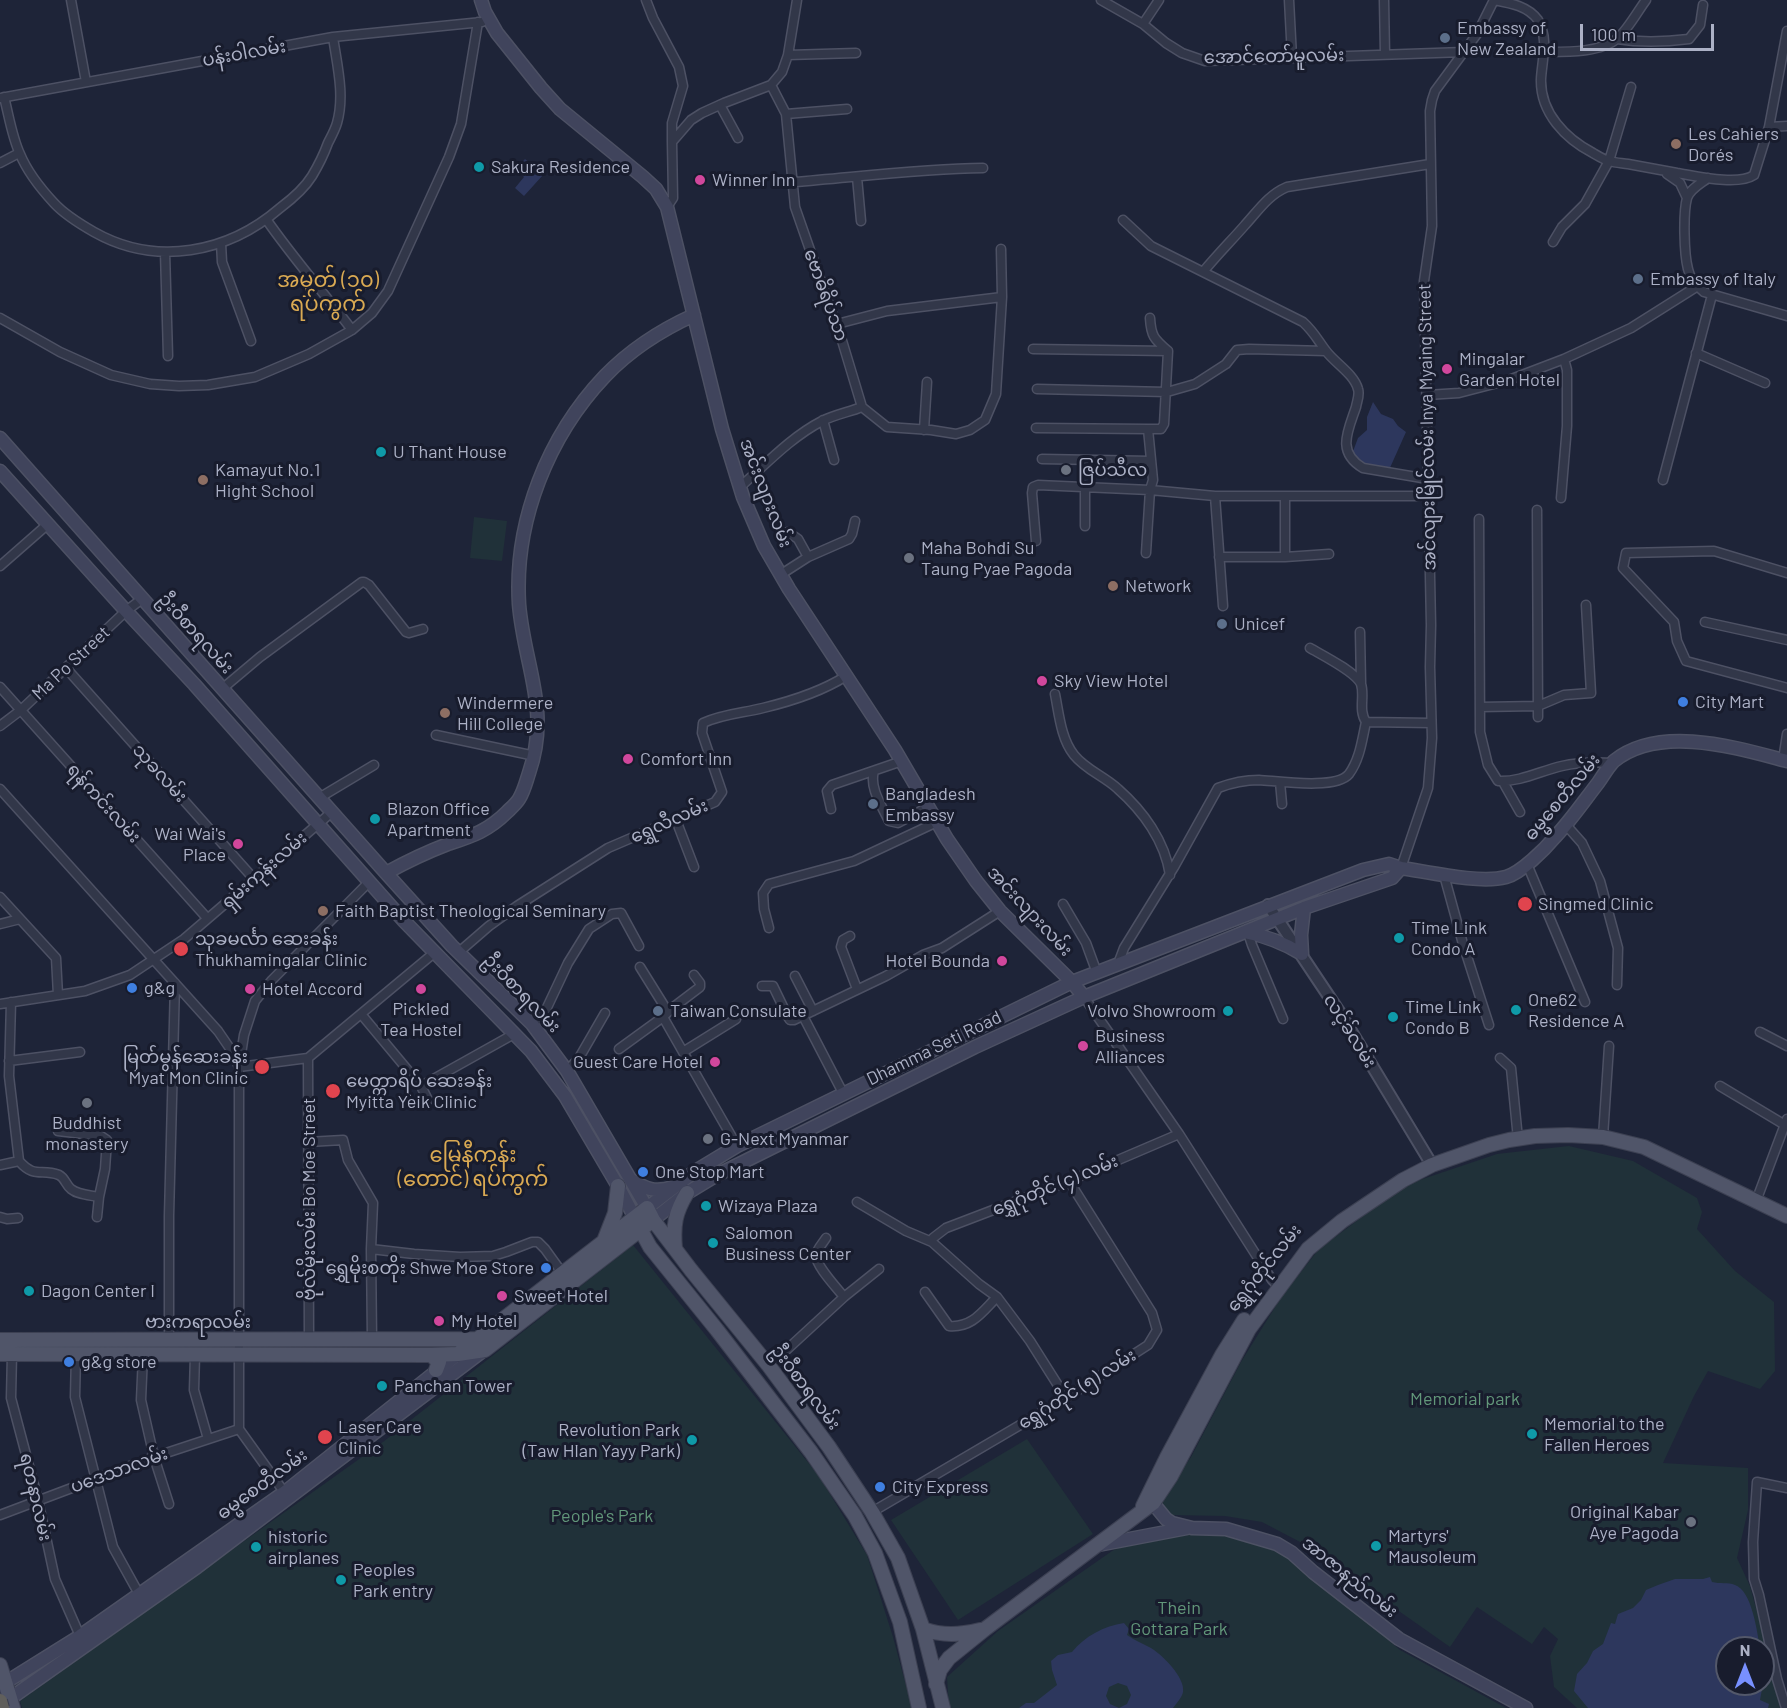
<!DOCTYPE html>
<html>
<head>
<meta charset="utf-8">
<style>
  body { margin:0 }
  #map { position:relative; width:1787px; height:1708px; overflow:hidden; background:#1e2438; font-family:Barlow,sans-serif }
  canvas { display:block }
  .north { position:absolute; left:1715px; top:1636px; width:60px; height:60px; box-sizing:border-box; background:#181c2d; border:2px solid #53586a; border-radius:50%; rotate:0deg; font-size:16px; font-weight:700; line-height:24px; text-align:center; color:#acb1c6 }
  .north::after { content:''; display:block; margin:auto; width:21px; height:27px; background:#7890ff; clip-path:polygon(50% 0,100% 100%,50% 72%,0 100%) }
  .scale { position:absolute; left:1580px; top:24px; width:134px; height:27px; box-sizing:border-box; border:3px solid #acb1c6; border-top:0; padding-left:8px; font-size:18px; line-height:21px; white-space:nowrap; color:#acb1c6; -webkit-text-stroke:4px #181c2d; paint-order:stroke }
</style>
</head>
<body>
<div id="map">
<canvas width="1787" height="1708"></canvas>
<div class="north">N</div>
<div class="scale">100 m</div>
</div>
<script>
const g = document.querySelector('canvas').getContext('2d');
g.lineJoin = 'round';
function fillPath(path, color) {
  g.fillStyle = color;
  g.fill(path, 'evenodd');
}
function trace(path, color, width, dash) {
  g.strokeStyle = color;
  g.lineWidth = width;
  g.lineCap = dash ? 'butt' : 'round';
  g.setLineDash(dash || []);
  g.stroke(path);
}
function write(font, color, halo, rows, align = 'center') {
  g.font = font + ' Barlow,"Noto Sans Myanmar",sans-serif';
  g.lineWidth = 6;
  g.setLineDash([]);
  g.textBaseline = 'middle';
  g.strokeStyle = halo;
  g.fillStyle = color;
  for (const [text, x, y, turn = 0] of rows) {
    g.save();
    g.translate(x, y);
    g.rotate((+turn || 0) * Math.PI / 180);
    g.textAlign = isNaN(turn) ? turn : align;
    if (halo) g.strokeText(text, 0, 0);
    g.fillText(text, 0, 0);
    g.restore();
  }
}
fillPath(new Path2D(`
  M474 517 507 521 502 561 470 558Z
  M1569 1146 1633 1161 1697 1198 1702 1212 1697 1229 1735 1271 1774 1302 1775 1371 1760 1389 1708 1371 1694 1396 1663 1463 1748 1468V1510L1737 1558 1750 1586 1783 1708H1577L1554 1687 1550 1656 1558 1639 1544 1627 1532 1644 1477 1607 1450 1647 1302 1543 1262 1522 1225 1516 1171 1515 1161 1501 1191 1457 1241 1362 1282 1296 1319 1249 1405 1185 1497 1154ZM1727 1648H1763V1684H1727Z
  M633 1245 819 1476 867 1555 893 1637 912 1708H22L20 1701 383 1442Z
  M1027 1439 1093 1534 958 1620 891 1520Z
  M1162 1527 1199 1530 1264 1543 1300 1564 1400 1650 1506 1708H949L947 1677 998 1631 1069 1581 1112 1551Z`), '#203139');
fillPath(new Path2D(`
  M525 159 543 175 524 196 515 188 524 177 516 169Z
  M1373 402 1381 414 1393 419 1398 426 1406 432 1389 470 1367 465 1352 454 1358 438 1367 430V417Z
  M1710 1577 1712 1582C1720 1584 1728 1582 1735 1585 1752 1591 1757 1631 1760 1648H1727V1684H1763V1665L1766 1682 1762 1689 1760 1700 1769 1704 1768 1708H1588L1574 1691 1577 1674 1587 1663 1593 1651 1603 1644 1611 1623 1615 1624 1618 1614 1633 1608 1641 1600 1646 1590 1658 1585 1675 1579H1703Z
  M1124 1623 1129 1629 1127 1635C1134 1640 1142 1643 1149 1647 1161 1653 1186 1678 1183 1692 1182 1697 1177 1703 1173 1708H1019L1026 1703H1034L1057 1685 1052 1670 1051 1661 1058 1655 1072 1652C1085 1636 1104 1626 1124 1623ZM1118 1683 1127 1686 1131 1695 1127 1704 1119 1708 1110 1704 1106 1696 1109 1687Z`), '#2d375d');
const minor = new Path2D(`
  M71 0 86 82
  M646 0 653 18 679 67 683 86 672 123V142
  M1101 0 1143 24 1166 43 1182 53 1205 61 1464 52
  M1289 0 1292 57
  M1384 0 1385 54
  M1494 0C1510 3 1528 6 1538 20 1549 38 1542 60 1541 79 1540 113 1566 139 1593 153 1598 156 1604 160 1610 161 1615 163 1622 163 1628 164 1644 167 1661 170 1677 173 1696 176 1738 186 1754 175L1769 127 1787 31
  M1143 24 1159 0
  M1617 39C1642 43 1665 42 1689 39L1700 25 1703 5
  M1544 52C1565 52 1601 53 1618 38 1628 29 1638 11 1646 0
  M788 55 856 53
  M771 85 786 114 795 207 831 310 837 324 862 407 887 427 931 430 956 434 970 430 985 420 996 394 1002 297 1001 249
  M4 97C9 116 12 137 20 154 27 171 41 189 54 203 65 215 80 224 94 232 156 267 228 253 280 208 292 199 304 189 312 176 318 166 324 154 328 143 331 137 335 130 337 123 345 95 337 65 333 37
  M0 98 333 37 482 22
  M720 105 738 138
  M786 114 847 109
  M1769 127 1787 126
  M0 163 19 153
  M1667 174 1680 183 1687 198
  M857 177 861 221
  M1708 178C1700 184 1690 189 1687 198 1683 213 1684 254 1688 269 1690 279 1696 286 1704 292L1787 316
  M794 182C857 177 920 169 983 168
  M667 207 673 198 672 142 691 120 702 113 724 103 771 85 782 72 788 55 797 0
  M266 219C293 258 324 293 352 330
  M1123 220 1151 246 1303 322C1314 332 1317 339 1326 351 1335 363 1354 374 1358 389 1360 395 1357 401 1356 407 1348 431 1336 452 1363 468L1428 479
  M1553 242 1562 227 1585 204 1609 161 1631 87
  M221 243 222 262 251 341
  M165 252 168 356
  M1203 272C1217 255 1231 241 1245 225 1258 211 1268 195 1287 187L1430 164
  M0 318 60 352 111 375 150 384 179 386 208 385 255 377 309 354 352 330 372 313 388 291 449 157 461 124 478 22
  M837 324 887 311 1002 297
  M1033 349 1168 351
  M1696 353 1765 383
  M1037 389 1167 392 1195 384 1226 364 1237 350 1249 349 1326 351
  M1427 395 1459 393 1509 380 1564 359 1631 328 1696 287
  M823 420 834 460
  M1036 428 1148 429
  M924 430 927 382
  M1042 459 1151 461
  M1663 480 1712 295
  M1085 486V526
  M740 487C766 464 791 437 822 421 834 415 849 412 862 407
  M1215 496 1223 606
  M1285 496V557
  M1561 498 1567 426V370L1564 359
  M1537 510 1538 717
  M1479 519 1480 732 1488 765 1498 781C1521 782 1540 771 1562 766 1579 762 1595 762 1613 763
  M788 532 798 539 808 557
  M1036 541 1032 493 1033 487 1038 485 1150 490 1215 496H1428
  M1146 553 1150 490 1153 480 1148 429H1161L1164 424 1168 351C1154 339 1151 336 1150 318
  M1219 557H1285L1329 554
  M0 566 48 524
  M1787 573 1714 551 1626 553 1623 568 1674 622 1677 641 1686 661 1787 688
  M780 575 808 557 849 539 852 534 855 521
  M1705 622 1787 640
  M1360 632 1361 683
  M1310 648C1322 655 1356 672 1361 684 1365 696 1358 710 1366 722L1431 723
  M66 668 254 879
  M0 687 207 918
  M222 689 260 657 362 582H364L369 585 406 632 409 633 423 629
  M1055 694C1059 714 1061 739 1074 755 1086 770 1104 776 1118 789 1143 811 1165 841 1170 875
  M1480 707 1538 706 1564 695 1591 693 1586 605
  M0 726 21 710 126 611 142 599
  M436 735 535 756
  M1783 760 1787 734
  M874 771C869 788 882 806 889 821L898 823 928 807
  M1280 782 1282 804
  M1503 782 1520 812
  M0 789 218 1031 231 1050 239 1067 308 1058 434 953
  M319 798 374 765
  M831 809 827 791 832 785 902 761
  M676 820 694 867
  M1566 825 1582 843 1600 881 1618 948 1617 985
  M1527 864 1585 1002
  M1401 868 1428 788 1432 738 1430 667 1431 625 1424 281 1432 226 1430 111 1432 100 1435 91 1477 34 1494 0
  M1444 875 1463 944 1489 1025
  M0 897 56 958 58 995
  M1063 904 1086 943 1097 973
  M0 924 20 919
  M769 928 764 909 763 893 769 884 854 861 937 822
  M1248 933 1252 945 1283 1019
  M850 936 843 940 841 947 857 989
  M459 952 489 926 517 906 608 848 715 802 722 792 702 733 703 723C722 714 743 713 763 708 792 701 821 692 846 676
  M1118 964 1124 948 1174 867 1218 788C1231 783 1244 780 1259 780 1278 781 1336 790 1349 774 1360 759 1362 740 1366 722
  M640 967 668 1012
  M795 976 813 1011
  M762 986H773L788 1017 790 1020H794L886 976 923 955 942 948 1000 911
  M1084 997 1179 1134 1272 1280 1279 1287
  M0 1004 85 991 130 975 184 939 332 812
  M361 1014 421 1086 428 1100
  M803 1016 843 1093
  M663 1017 737 1146
  M532 1024 543 1016 568 963 589 929 612 914 621 913 639 946
  M1760 1032 1787 1046
  M619 1049 663 1017 671 1009 700 987V983L694 975
  M683 1052 736 1019
  M308 1058 309 1340
  M1500 1058 1511 1068 1518 1139
  M9 1061 80 1052
  M567 1071 579 1058 605 1013
  M421 1086 514 1034
  M1720 1086 1785 1125
  M58 1131 101 1136 107 1140 105 1169 99 1197
  M1603 1137 1609 1046
  M308 1142 343 1140 348 1160 373 1203 371 1249 372 1339
  M19 1161C35 1179 41 1168 59 1175 65 1178 66 1185 71 1189 78 1195 90 1195 99 1197L97 1217
  M0 1165 19 1161 9 1076 11 1002
  M1754 1200 1758 1196 1787 1119
  M857 1202 906 1231 932 1242
  M0 1217 7 1219 18 1218
  M371 1249 414 1254 460 1257 493 1256 506 1252 532 1242H538L545 1249 563 1274
  M925 1292 949 1326C972 1328 982 1312 997 1297
  M844 1297 879 1269
  M169 1340V1216L175 983
  M12 1354 11 1398 38 1500 55 1579 80 1636
  M76 1355 75 1397 113 1547 139 1594
  M143 1355 141 1400 154 1457 169 1504
  M195 1355 194 1390 208 1439
  M769 1366 844 1297C837 1288 815 1265 816 1255 817 1249 823 1243 826 1238
  M1066 1398 1030 1341 997 1297 979 1284 932 1242 933 1238 946 1228 1069 1181 1179 1134
  M287 1496 239 1429V1067L244 1035 255 1001 272 980 369 882
  M872 1512 1066 1398 1148 1345 1157 1330 1152 1313 1069 1181
  M0 1515 154 1457 239 1429
  M1786 1708 1777 1679 1759 1595 1754 1579 1753 1542 1757 1482 1787 1488`);
const tertiary = new Path2D(`
  M1268 905 1342 1016 1432 1165`);
const secondary = new Path2D(`
  M481 0 485 12 497 33 541 88 560 109 643 177 656 189 667 207 722 429 743 497 764 546 789 589 895 750 947 839 976 881 1000 911 1072 982 1084 997
  M0 438 386 873 452 946 532 1024 567 1071 647 1208 694 1172 737 1146 1072 982 1363 870 1389 864 1401 868C1429 872 1480 884 1506 877 1521 873 1545 849 1555 837 1571 820 1584 801 1598 783 1603 776 1608 767 1614 761 1660 724 1737 748 1787 761
  M0 471 126 611 194 684 404 921 531 1051 565 1096 618 1186 635 1218
  M386 873C406 862 427 852 448 844 472 836 488 831 507 812 511 808 516 804 519 799 524 791 526 782 529 773 551 709 524 666 519 604 514 521 548 436 605 376 630 350 661 330 694 315
  M1245 932C1266 936 1284 943 1302 954
  M1302 954 1301 935 1304 908
  M631 1180C646 1189 655 1193 673 1187
  M653 1220 687 1193 715 1176 975 1047 1084 997 1304 908 1392 878 1401 868
  M1148 1497 1166 1519 1172 1523 1192 1528 1226 1529 1277 1544 1292 1553 1313 1572 1399 1639 1526 1708
  M1098 1545 1187 1528
  M0 1686 80 1636 285 1492 458 1354
  M1 1701 11 1698 197 1567 484 1350`);
const primary = new Path2D(`
  M637 1223 650 1247 717 1330 811 1452 855 1516 875 1553 900 1622 919 1708
  M604 1241 615 1213 618 1186
  M675 1248C673 1225 675 1213 687 1193
  M0 1340 480 1339
  M0 1354 431 1355 458 1354 485 1350 653 1220
  M458 1354 647 1208 653 1220 691 1270 769 1366 829 1447 872 1512 898 1558 923 1629 943 1708
  M431 1355 439 1362 436 1370
  M1143 1506 1167 1457 1222 1355 1244 1320
  M923 1629C943 1636 959 1635 980 1630
  M0 1665 13 1708
  M936 1684 940 1670 949 1658 985 1629 1153 1503 1171 1476 1249 1329 1308 1249 1342 1221 1403 1180 1432 1165 1489 1145 1509 1140 1535 1136 1568 1135 1603 1137 1644 1147 1787 1216`);
trace(minor, '#4d5164', 11);
trace(tertiary, '#4d5164', 14);
trace(secondary, '#4d5164', 15);
trace(primary, '#3c4052', 16);
trace(minor, '#323749', 8);
trace(tertiary, '#323749', 10);
trace(secondary, '#40445c', 12);
trace(primary, '#505569', 14);
const trunkBridge = new Path2D(`
  M0 1701 2 1708`);
trace(trunkBridge, '#3a3e50', 16, []);
trace(trunkBridge, '#605f5c', 14);
for (const [x, y, r, color] of [
  [1445,38,6,"#5c6f8a"],
  [1676,144,6,"#8d6e63"],
  [479,167,6,"#0f9aa8"],
  [700,180,6,"#d1479c"],
  [1638,279,6,"#5c6f8a"],
  [1447,369,6,"#d1479c"],
  [381,452,6,"#0f9aa8"],
  [1066,470,6,"#6b7280"],
  [203,480,6,"#8d6e63"],
  [909,558,6,"#6b7280"],
  [1113,586,6,"#8d6e63"],
  [1222,624,6,"#5c6f8a"],
  [1042,681,6,"#d1479c"],
  [1683,702,6,"#3f7fe0"],
  [445,713,6,"#8d6e63"],
  [628,759,6,"#d1479c"],
  [873,804,6,"#5c6f8a"],
  [375,819,6,"#0f9aa8"],
  [238,844,6,"#d1479c"],
  [1525,904,8,"#e0444e"],
  [323,911,6,"#8d6e63"],
  [1399,938,6,"#0f9aa8"],
  [181,949,8,"#e0444e"],
  [1002,961,6,"#d1479c"],
  [132,988,6,"#3f7fe0"],
  [250,989,6,"#d1479c"],
  [421,989,6,"#d1479c"],
  [1516,1010,6,"#0f9aa8"],
  [658,1011,6,"#5c6f8a"],
  [1228,1011,6,"#0f9aa8"],
  [1393,1017,6,"#0f9aa8"],
  [1083,1046,6,"#d1479c"],
  [715,1062,6,"#d1479c"],
  [262,1067,8,"#e0444e"],
  [333,1091,8,"#e0444e"],
  [87,1103,6,"#6b7280"],
  [708,1139,6,"#6b7280"],
  [643,1172,6,"#3f7fe0"],
  [706,1206,6,"#0f9aa8"],
  [713,1243,6,"#0f9aa8"],
  [546,1268,6,"#3f7fe0"],
  [29,1291,6,"#0f9aa8"],
  [502,1296,6,"#d1479c"],
  [439,1321,6,"#d1479c"],
  [69,1362,6,"#3f7fe0"],
  [382,1386,6,"#0f9aa8"],
  [1532,1434,6,"#0f9aa8"],
  [325,1437,8,"#e0444e"],
  [692,1440,6,"#0f9aa8"],
  [880,1487,6,"#3f7fe0"],
  [1691,1522,6,"#6b7280"],
  [1376,1546,6,"#0f9aa8"],
  [256,1547,6,"#0f9aa8"],
  [341,1580,6,"#0f9aa8"]
]) {
  const dot = new Path2D();
  dot.arc(x, y, r, 0, 2 * Math.PI);
  g.fillStyle = color;
  g.fill(dot);
  trace(dot, '#181c2d', 2);
}
write('18px', '#acb1c6', '#181c2d', [
  ["Embassy of",1457,28],
  ["New Zealand",1457,49],
  ["Les Cahiers",1688,134],
  ["Dorés",1688,155],
  ["Sakura Residence",491,167],
  ["Winner Inn",712,180],
  ["Embassy of Italy",1650,279],
  ["Mingalar",1459,359],
  ["Garden Hotel",1459,380],
  ["U Thant House",393,452],
  ["Kamayut No.1",215,470],
  ["Hight School",215,491],
  ["ဇြပ်သီလ",1078,470],
  ["Maha Bohdi Su",921,548],
  ["Taung Pyae Pagoda",921,569],
  ["Network",1125,586],
  ["Unicef",1234,624],
  ["Sky View Hotel",1054,681],
  ["City Mart",1695,702],
  ["Windermere",457,703],
  ["Hill College",457,724],
  ["Comfort Inn",640,759],
  ["Bangladesh",885,794],
  ["Embassy",885,815],
  ["Blazon Office",387,809],
  ["Apartment",387,830],
  ["Wai Wai's",226,834,"right"],
  ["Place",226,855,"right"],
  ["Singmed Clinic",1538,904],
  ["Faith Baptist Theological Seminary",335,911],
  ["Time Link",1411,928],
  ["Condo A",1411,949],
  ["သုခမင်္လာ ဆေးခန်း",195,939],
  ["Thukhamingalar Clinic",195,960],
  ["Hotel Bounda",990,961,"right"],
  ["g&g",144,988],
  ["Hotel Accord",262,989],
  ["One62",1528,1000],
  ["Residence A",1528,1021],
  ["Time Link",1405,1007],
  ["Condo B",1405,1028],
  ["Pickled",421,1009,"center"],
  ["Tea Hostel",421,1030,"center"],
  ["Taiwan Consulate",670,1011],
  ["Volvo Showroom",1216,1011,"right"],
  ["Business",1095,1036],
  ["Alliances",1095,1057],
  ["မြတ်မွန်ဆေးခန်း",248,1057,"right"],
  ["Myat Mon Clinic",248,1078,"right"],
  ["Guest Care Hotel",703,1062,"right"],
  ["မေတ္တာရိပ် ဆေးခန်း",346,1081],
  ["Myitta Yeik Clinic",346,1102],
  ["Buddhist",87,1123,"center"],
  ["monastery",87,1144,"center"],
  ["G-Next Myanmar",720,1139],
  ["One Stop Mart",655,1172],
  ["Wizaya Plaza",718,1206],
  ["Salomon",725,1233],
  ["Business Center",725,1254],
  ["ရွှေမိုးစတိုး Shwe Moe Store",534,1268,"right"],
  ["Dagon Center I",41,1291],
  ["Sweet Hotel",514,1296],
  ["My Hotel",451,1321],
  ["g&g store",81,1362],
  ["Panchan Tower",394,1386],
  ["Memorial to the",1544,1424],
  ["Fallen Heroes",1544,1445],
  ["Laser Care",338,1427],
  ["Clinic",338,1448],
  ["Revolution Park",680,1430,"right"],
  ["(Taw Hlan Yayy Park)",680,1451,"right"],
  ["City Express",892,1487],
  ["Original Kabar",1679,1512,"right"],
  ["Aye Pagoda",1679,1533,"right"],
  ["Martyrs'",1388,1536],
  ["Mausoleum",1388,1557],
  ["historic",268,1537],
  ["airplanes",268,1558],
  ["Peoples",353,1570],
  ["Park entry",353,1591]
], 'left');
write('18px', '#acb1c6', '#181c2d', [
  ["ပန်းဝါလမ်း",244,53,-10],
  ["အောင်တော်မူလမ်း",1274,56,-1],
  ["ဗောဓိရိပ်သာ",826,295,70],
  ["အင်လျားမြိုင်လမ်း Inya Myaing Street",1427,427,-91],
  ["အင်းလျားလမ်း",766,493,69],
  ["ဦးဝီစာရလမ်း",196,633,48],
  ["Ma Po Street",71,663,-43],
  ["သုခလမ်း",160,773,48],
  ["ဓမ္မစေတီလမ်း",1562,797,-50],
  ["ရန်ကင်းလမ်း",104,803,48],
  ["ရွှေလီလမ်း",669,821,-24],
  ["ရှမ်းကုန်းလမ်း",264,870,-41],
  ["အင်းလျားလမ်း",1030,911,47],
  ["ဦးဝီစာရလမ်း",522,993,46],
  ["လင့်ခ်လမ်း",1350,1031,58],
  ["Dhamma Seti Road",934,1048,-26],
  ["ရွှေဂုံတိုင် (၄) လမ်း",1055,1185,-22],
  ["ဗိုလ်မိုးလမ်း Bo Moe Street",309,1199,-90],
  ["ရွှေဂုံတိုင်လမ်း",1264,1268,-51],
  ["ဗားကရာလမ်း",198,1322],
  ["ဦးဝီစာရလမ်း",806,1387,53],
  ["ရွှေဂုံတိုင် (၅) လမ်း",1077,1389,-32],
  ["ပဒေသာလမ်း",119,1470,-20],
  ["ဓမ္မစေတီလမ်း",262,1484,-36],
  ["ရတနာလမ်း",36,1497,77],
  ["အာဇာနည်လမ်း",1350,1577,39]
]);
write('18px', '#62977a', '#181c2d', [
  ["Memorial park",1465,1399],
  ["People's Park",602,1516],
  ["Thein",1179,1608],
  ["Gottara Park",1179,1629]
]);
write('21px', '#daaa53', '#181c2d', [
  ["အမှတ် (၁၀)",328,280],
  ["ရပ်ကွက်",328,304],
  ["မြေနီကုန်း",473,1155],
  ["(တောင်) ရပ်ကွက်",473,1179]
]);
</script>
</body>
</html>
